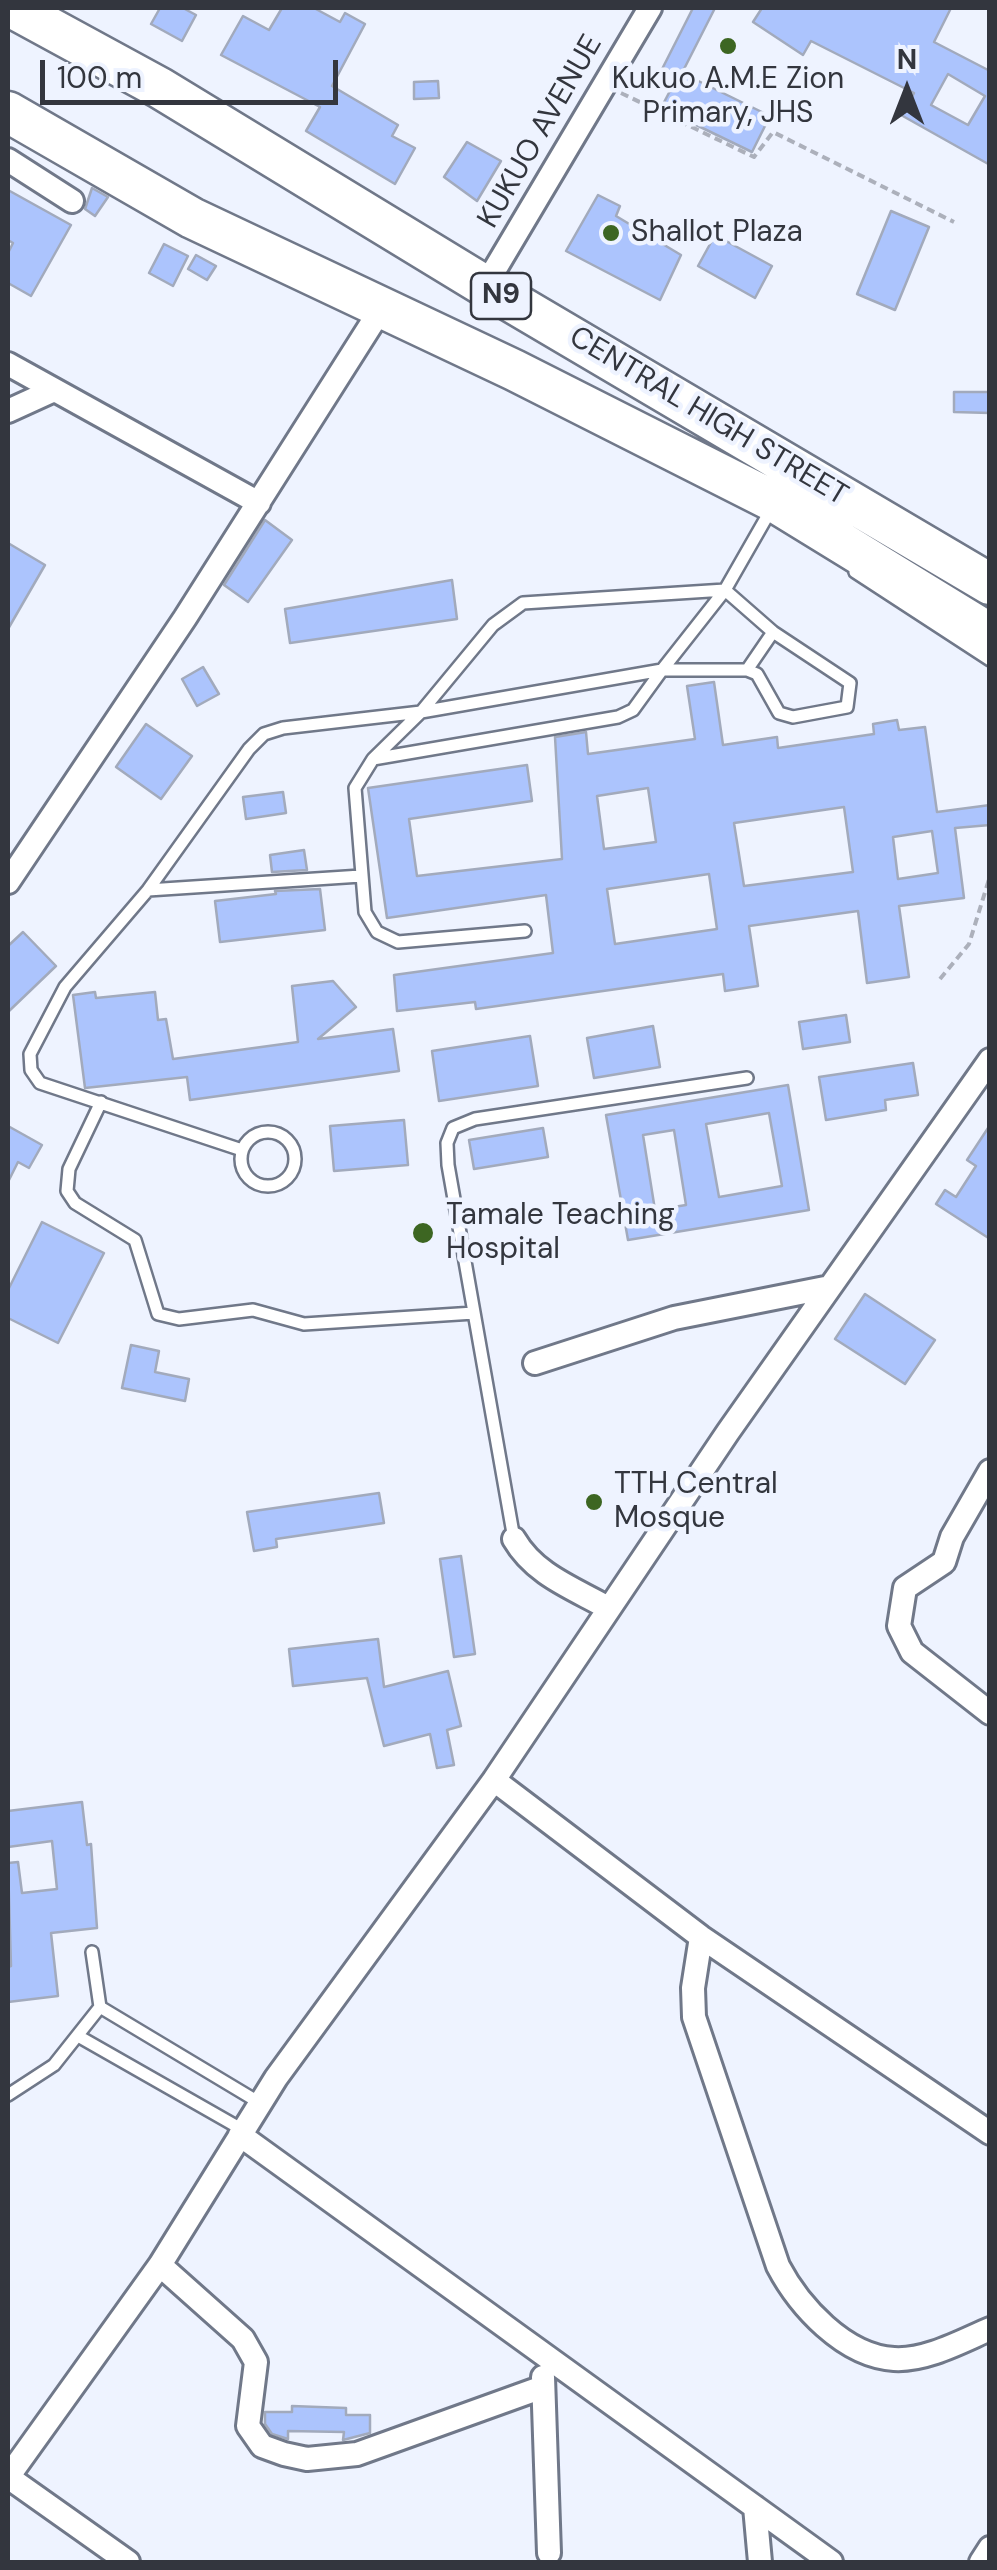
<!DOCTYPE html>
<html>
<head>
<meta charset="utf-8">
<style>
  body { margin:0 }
  #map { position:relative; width:997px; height:2570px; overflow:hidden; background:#eef3ff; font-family:"DM Sans",sans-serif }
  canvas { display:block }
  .frame { position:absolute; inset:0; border:10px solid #33363e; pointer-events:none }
  .north { position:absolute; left:857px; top:40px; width:100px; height:100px; -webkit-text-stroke:8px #eef3ff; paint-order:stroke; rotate:0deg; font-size:28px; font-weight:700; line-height:40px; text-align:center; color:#33363e }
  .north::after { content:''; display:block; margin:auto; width:35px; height:45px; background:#33363e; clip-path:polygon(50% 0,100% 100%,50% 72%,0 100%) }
  .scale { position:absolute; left:40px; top:60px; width:298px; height:45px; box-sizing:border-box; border:5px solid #33363e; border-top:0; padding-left:12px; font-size:30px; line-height:35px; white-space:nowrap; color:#33363e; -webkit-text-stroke:8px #eef3ff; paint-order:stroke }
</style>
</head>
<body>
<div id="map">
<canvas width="997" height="2570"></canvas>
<div class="frame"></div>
<div class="north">N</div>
<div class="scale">100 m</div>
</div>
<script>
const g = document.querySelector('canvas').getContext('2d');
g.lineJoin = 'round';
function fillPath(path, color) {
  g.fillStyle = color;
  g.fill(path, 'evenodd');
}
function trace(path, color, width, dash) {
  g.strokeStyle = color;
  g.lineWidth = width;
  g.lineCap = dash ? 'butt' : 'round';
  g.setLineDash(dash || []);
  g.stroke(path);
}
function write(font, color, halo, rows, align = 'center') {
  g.font = font + ' "DM Sans",sans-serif';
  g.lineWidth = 9;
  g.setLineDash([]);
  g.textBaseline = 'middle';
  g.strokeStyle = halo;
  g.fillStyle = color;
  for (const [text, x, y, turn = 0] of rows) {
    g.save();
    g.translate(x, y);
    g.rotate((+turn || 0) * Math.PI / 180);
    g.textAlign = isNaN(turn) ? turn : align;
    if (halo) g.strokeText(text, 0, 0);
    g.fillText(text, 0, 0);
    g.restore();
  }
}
const building = new Path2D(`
  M160 8H183L196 15 182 41 151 24Z
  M282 8H314L340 22 345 13 365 24 332 86 398 125 392 136 415 148 395 184 306 131 320 107 221 55 243 16 269 30Z
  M693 8H715L682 73 770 116 752 152 661 108 671 89 656 81Z
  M762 8H951L934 42 990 71V165L901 115 914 93 811 41 803 55 753 22ZM948 74 985 96 968 125 931 105Z
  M438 81 439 98 414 99V82Z
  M467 142 501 161 477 201 444 177Z
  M92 188 108 197 95 216 85 209Z
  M8 190 71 225 31 296 8 283V253L13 243 8 240Z
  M598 195 620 206 616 216 681 255 660 300 566 251Z
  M891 211 929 227 895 310 857 294Z
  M715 235 772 266 755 298 698 266Z
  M164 244 188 256 173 286 149 273Z
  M196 255 216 266 207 280 188 269Z
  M954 392H990V413L954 412Z
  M265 520 292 540 248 602 224 585Z
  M8 543 45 565 8 629Z
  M452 580 457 619 290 643 285 609Z
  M203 667 219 694 197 706 182 679Z
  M714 682 723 745 777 737 778 748 874 734 873 724 897 720 899 730 925 727 937 812 990 805V825L955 828 964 898 899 906 909 977 867 983 858 911 749 926 758 986 725 991 723 974 476 1009 475 1002 397 1011 394 975 553 953 546 895 387 918 368 788 527 765 532 801 409 819 417 876 562 859 555 737 586 732 588 754 695 739 687 686ZM648 788 656 842 604 849 597 796ZM844 807 853 872 744 886 734 823ZM932 831 938 873 898 879 893 837ZM709 874 717 929 615 944 607 889Z
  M146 724 192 756 161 799 116 767Z
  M283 792 286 813 246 819 243 797Z
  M304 850 307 870 272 872 270 855Z
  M320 889 325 930 220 942 215 901 276 894 275 891Z
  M23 932 56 966 8 1012V946Z
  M333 981 356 1007 318 1039 393 1029 399 1071 190 1100 187 1077 85 1088 73 995 95 992 96 998 155 992 158 1020 166 1019 173 1059 298 1042 292 986Z
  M846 1015 850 1042 803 1049 799 1022Z
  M653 1026 660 1067 594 1078 587 1038Z
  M530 1036 538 1086 439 1101 432 1051Z
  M913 1063 918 1095 885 1100 886 1110 826 1120 819 1077Z
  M788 1085 809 1210 628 1240 606 1115ZM769 1113 782 1186 719 1197 706 1124ZM674 1130 686 1205 655 1210 643 1135Z
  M404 1120 408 1165 334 1171 330 1126Z
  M990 1125V1239L936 1204 945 1190 956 1197 976 1166 967 1160Z
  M8 1126 42 1145 29 1168 18 1162 8 1182Z
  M543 1128 548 1157 474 1169 469 1140Z
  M42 1222 104 1253 58 1343 8 1318V1290Z
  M865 1294 935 1340 905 1384 835 1339Z
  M131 1345 159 1351 155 1372 189 1379 185 1401 122 1388Z
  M379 1493 384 1523 276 1539 277 1547 254 1551 247 1512Z
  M461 1556 475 1654 454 1657 440 1559Z
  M378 1639 384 1687 448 1671 461 1726 447 1730 454 1765 437 1768 430 1734 384 1746 367 1678 293 1686 289 1649Z
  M82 1802 87 1845 91 1844 97 1928 51 1933 58 1996 8 2002V1967L11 1966 8 1863 18 1862 22 1893 57 1889 52 1841 8 1847V1811Z
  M292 2406 346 2408V2415H370V2433L343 2440 344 2432 288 2431V2439L272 2434 265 2424V2412H292Z`);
fillPath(building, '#acc4fd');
trace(building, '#a2aabc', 2.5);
const lane = new Path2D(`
  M855 572 990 660
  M747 670 773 632
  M373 759 421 712 493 625 523 603 725 590 773 632 850 683 847 707 793 717 779 713 757 674 747 670H662L633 710 618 717 373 759 355 788 365 912 377 932 398 942 525 931
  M148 890 361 876
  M101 1102 69 1169 67 1191 75 1203 135 1240 158 1314 179 1319 253 1310 304 1324 474 1313
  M241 1159a27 27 0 1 1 54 0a27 27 0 1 1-54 0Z
  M242 1150 40 1083 31 1070 30 1054 65 987 148 890 249 749 264 734 283 728 421 712 662 670 725 590 773 506
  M514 1539 448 1165 447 1143 453 1128 475 1119 747 1078
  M100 2007 260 2103
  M78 2036 243 2130
  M8 2095 54 2065 100 2007 92 1952`);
const street = new Path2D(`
  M8 160 72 201
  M485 286 650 8
  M8 364 259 503
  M8 411 54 390
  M8 882 185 618 381 309
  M535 1363 674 1318 830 1287
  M990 1471 952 1537 944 1562 905 1588 899 1626 912 1652 990 1713
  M514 1539C535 1575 573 1588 608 1608
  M494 1780 701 1937 990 2133
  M701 1937 693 1988 694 2017 778 2266C799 2306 844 2356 894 2359 926 2361 962 2341 990 2329
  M240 2135 831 2562
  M160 2265 243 2339 256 2362 248 2426 262 2446 284 2454 307 2459 357 2454 543 2387
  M543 2377 549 2553
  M755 2507 760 2562
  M128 2562 8 2477 160 2265 276 2078 494 1780 728 1432 990 1060
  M981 2562 990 2548`);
const highway = new Path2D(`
  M13 8 160 88 485 286 990 584
  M8 112 192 218 514 370 775 502 990 634`);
trace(lane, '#707889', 16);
trace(street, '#707889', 28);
trace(highway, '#707889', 45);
trace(new Path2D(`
  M621 93 754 157 773 132 954 222
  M940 979 969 944 990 876`), '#acb0bb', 4, [8, 5]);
trace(lane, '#fff', 11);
trace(street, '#fff', 22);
trace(highway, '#fff', 40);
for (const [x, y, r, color] of [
  [728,46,10,"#3d6622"],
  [611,233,10,"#3d6622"],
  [423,1233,12,"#3d6622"],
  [594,1502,10,"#3d6622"]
]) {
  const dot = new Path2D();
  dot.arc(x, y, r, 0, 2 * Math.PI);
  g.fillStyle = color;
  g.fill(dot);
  trace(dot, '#eef3ff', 4);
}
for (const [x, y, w] of [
  [501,296,60]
]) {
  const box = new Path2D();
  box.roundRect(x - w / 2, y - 23, w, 46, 8);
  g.fillStyle = '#eef3ff';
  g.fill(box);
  trace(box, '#33363e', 2.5);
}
write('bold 28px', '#33363e', null, [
  ["N9",501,296]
]);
write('30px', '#33363e', '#eef3ff', [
  ["Kukuo A.M.E Zion",728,80,"center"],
  ["Primary, JHS",728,114,"center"],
  ["Shallot Plaza",631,233],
  ["Tamale Teaching",446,1216],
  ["Hospital",446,1250],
  ["TTH Central",614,1485],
  ["Mosque",614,1519]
], 'left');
write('30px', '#33363e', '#eef3ff', [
  ["KUKUO AVENUE",541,132,-60],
  ["CENTRAL HIGH STREET",708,417,31]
]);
</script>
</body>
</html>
